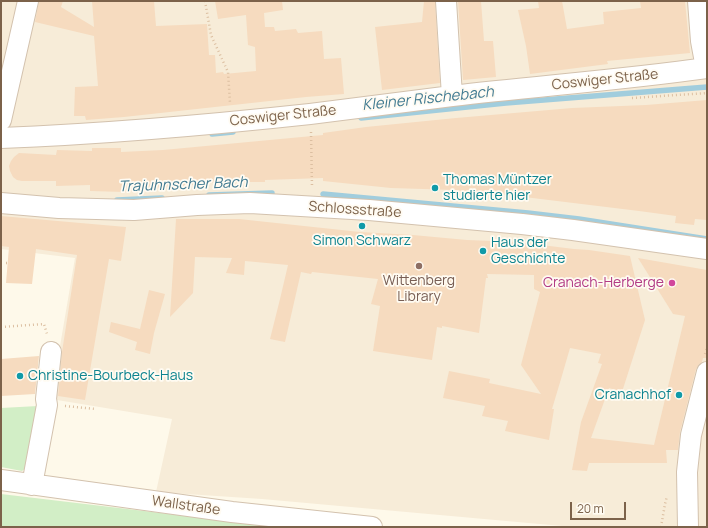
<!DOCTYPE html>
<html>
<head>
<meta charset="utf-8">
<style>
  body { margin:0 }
  #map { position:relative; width:708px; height:528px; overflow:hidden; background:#fef9ea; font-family:Manrope,sans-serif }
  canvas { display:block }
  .frame { position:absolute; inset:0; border:2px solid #7c624a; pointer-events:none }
  .scale { position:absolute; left:570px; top:502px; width:56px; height:18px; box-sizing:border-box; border:2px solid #7c624a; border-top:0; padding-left:5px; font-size:12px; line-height:14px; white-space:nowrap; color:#7c624a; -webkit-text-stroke:3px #fffbf2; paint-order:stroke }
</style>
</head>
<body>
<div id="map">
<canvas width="708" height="528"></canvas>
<div class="frame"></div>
<div class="scale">20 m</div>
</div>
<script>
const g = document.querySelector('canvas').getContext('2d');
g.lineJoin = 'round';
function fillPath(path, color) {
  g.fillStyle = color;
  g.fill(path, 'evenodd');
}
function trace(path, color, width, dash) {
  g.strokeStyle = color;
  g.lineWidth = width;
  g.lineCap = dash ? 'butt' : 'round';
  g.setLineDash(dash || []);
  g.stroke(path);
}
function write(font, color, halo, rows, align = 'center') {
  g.font = font + ' Manrope,sans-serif';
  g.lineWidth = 3.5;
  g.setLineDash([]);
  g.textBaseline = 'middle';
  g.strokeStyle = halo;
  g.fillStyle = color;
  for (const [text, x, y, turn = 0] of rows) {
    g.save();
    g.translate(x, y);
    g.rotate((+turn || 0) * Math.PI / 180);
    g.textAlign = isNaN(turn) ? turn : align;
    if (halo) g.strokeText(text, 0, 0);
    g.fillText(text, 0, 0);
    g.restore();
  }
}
fillPath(new Path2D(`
  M1 1H707V527H573L262 499 156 492 172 419 51 399 75 258 1 249Z`), '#f7ecd8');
fillPath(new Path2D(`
  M38 406 28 467 22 471 1 467V408Z
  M1 494 279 527H1Z`), '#d2eec6');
trace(new Path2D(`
  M361 118 506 103 707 87
  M212 134 233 132
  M323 194 528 213 579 219 707 239
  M209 195 272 193
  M117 200 162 198`), '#a1cddd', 5.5);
fillPath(new Path2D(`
  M39 1H63L61 7 94 27 92 1H154L156 26 207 24 209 55H215L216 73 223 72 224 74 256 71 255 47 248 45 246 15 218 19 215 1H282L283 10 264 13 265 27H274L275 31 296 29 298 33 322 31 324 59 341 58 344 94 306 97 124 117 86 120 85 116H74L75 87 98 86 94 36 35 22Z
  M424 1H435L440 83 382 90 375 27 422 22Z
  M458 1H481L484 41H493L496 77 463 80Z
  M538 1H562L567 29 604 24 603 12 641 8 640 1H685L690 53 607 61 608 64 530 74 526 46 518 10 539 8Z
  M707 100V220L695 219 694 225 675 223 676 216 639 211 516 196 454 190 391 188 323 181V178L265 180V182H218L124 192 90 191V185L56 186V181H22L17 180 13 177 10 171 9 166 11 161 14 157 19 153 56 155 57 150 92 151V148H121V152L163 150 323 135V133L366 127 456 118 572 108 646 105Z
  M1 216 126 227 121 261 109 259 85 400 58 396 62 352 77 255 36 249 32 284 6 283 9 247 1 246Z
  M176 219H239L360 232 413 235 467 240 517 242 574 249 589 250 630 256 645 320 622 392 609 388 591 438 654 445 685 316 673 314 638 258 707 270V358H703L702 362 699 364 696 369 680 432 678 450H666L667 463H589L587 471 572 470 581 422 602 364 598 363 601 354 570 348 561 379 552 409H554L549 440 505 431 508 421 482 416 485 406 443 398 449 371 490 379 489 383 541 394 521 365 540 292 534 289V275L487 274 488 278H486L479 333 442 326V328L437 327 432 360 373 351 380 306 371 304 378 279 312 272 311 274 301 272 285 342 270 339 280 299 288 265 245 261 244 275 226 273 232 258 195 257 193 293 170 317Z
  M149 290 165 294 154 333 150 354 135 350 137 342 109 332 111 322 140 329Z
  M39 356 35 394 1 396V359Z`), '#f6dbbf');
const minor = new Path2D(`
  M446 1 452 96
  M698 1 701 41 706 68
  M1 120 28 1
  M1 138C104 134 208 125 310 114 358 108 405 102 452 96 537 86 622 80 707 68
  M1 203 59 208 134 210 197 205 250 203 369 210 522 224 573 230 707 249
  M1 480 232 512 372 527
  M32 485 47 405 46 399 51 352
  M688 527 687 472 691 435 707 372`);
trace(minor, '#d3c2ae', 22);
trace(new Path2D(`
  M205 1 211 35 228 72 230 103
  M632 98 707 93
  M311 132 312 187
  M6 263H8
  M1 327 44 324 47 334
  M705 354 707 348
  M65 406 96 409
  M661 527 665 504 667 496`), '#dcbfa1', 2.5, [1, 3]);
trace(minor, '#fff', 20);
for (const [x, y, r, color] of [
  [435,188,4,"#0f9aa8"],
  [362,226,4,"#0f9aa8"],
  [483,251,4,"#0f9aa8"],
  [419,266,4,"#8d6e63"],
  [672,283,4,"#d1479c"],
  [20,376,4,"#0f9aa8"],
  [679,395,4,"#0f9aa8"]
]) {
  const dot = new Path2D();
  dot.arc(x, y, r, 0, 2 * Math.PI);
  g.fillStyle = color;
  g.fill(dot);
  trace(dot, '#fffbf2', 1.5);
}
write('14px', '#7c624a', '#fffbf2', [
  ["Coswiger Straße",605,80,-6],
  ["Coswiger Straße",283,116,-6],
  ["Schlossstraße",355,210,4],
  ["Wallstraße",186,506,8]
]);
write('14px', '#0d838f', '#fffbf2', [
  ["Thomas Müntzer",443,180],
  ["studierte hier",443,196],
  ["Simon Schwarz",362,241,"center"],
  ["Haus der",491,243],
  ["Geschichte",491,259],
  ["Christine-Bourbeck-Haus",28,376],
  ["Cranachhof",671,395,"right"]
], 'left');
write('14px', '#785e54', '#fffbf2', [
  ["Wittenberg",419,281],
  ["Library",419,297]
]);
write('14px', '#b23c85', '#fffbf2', [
  ["Cranach-Herberge",664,283]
], 'right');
write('italic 15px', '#417a91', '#fffbf2', [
  ["Kleiner Rischebach",428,99,-6],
  ["Trajuhnscher Bach",183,185,-2]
]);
</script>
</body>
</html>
